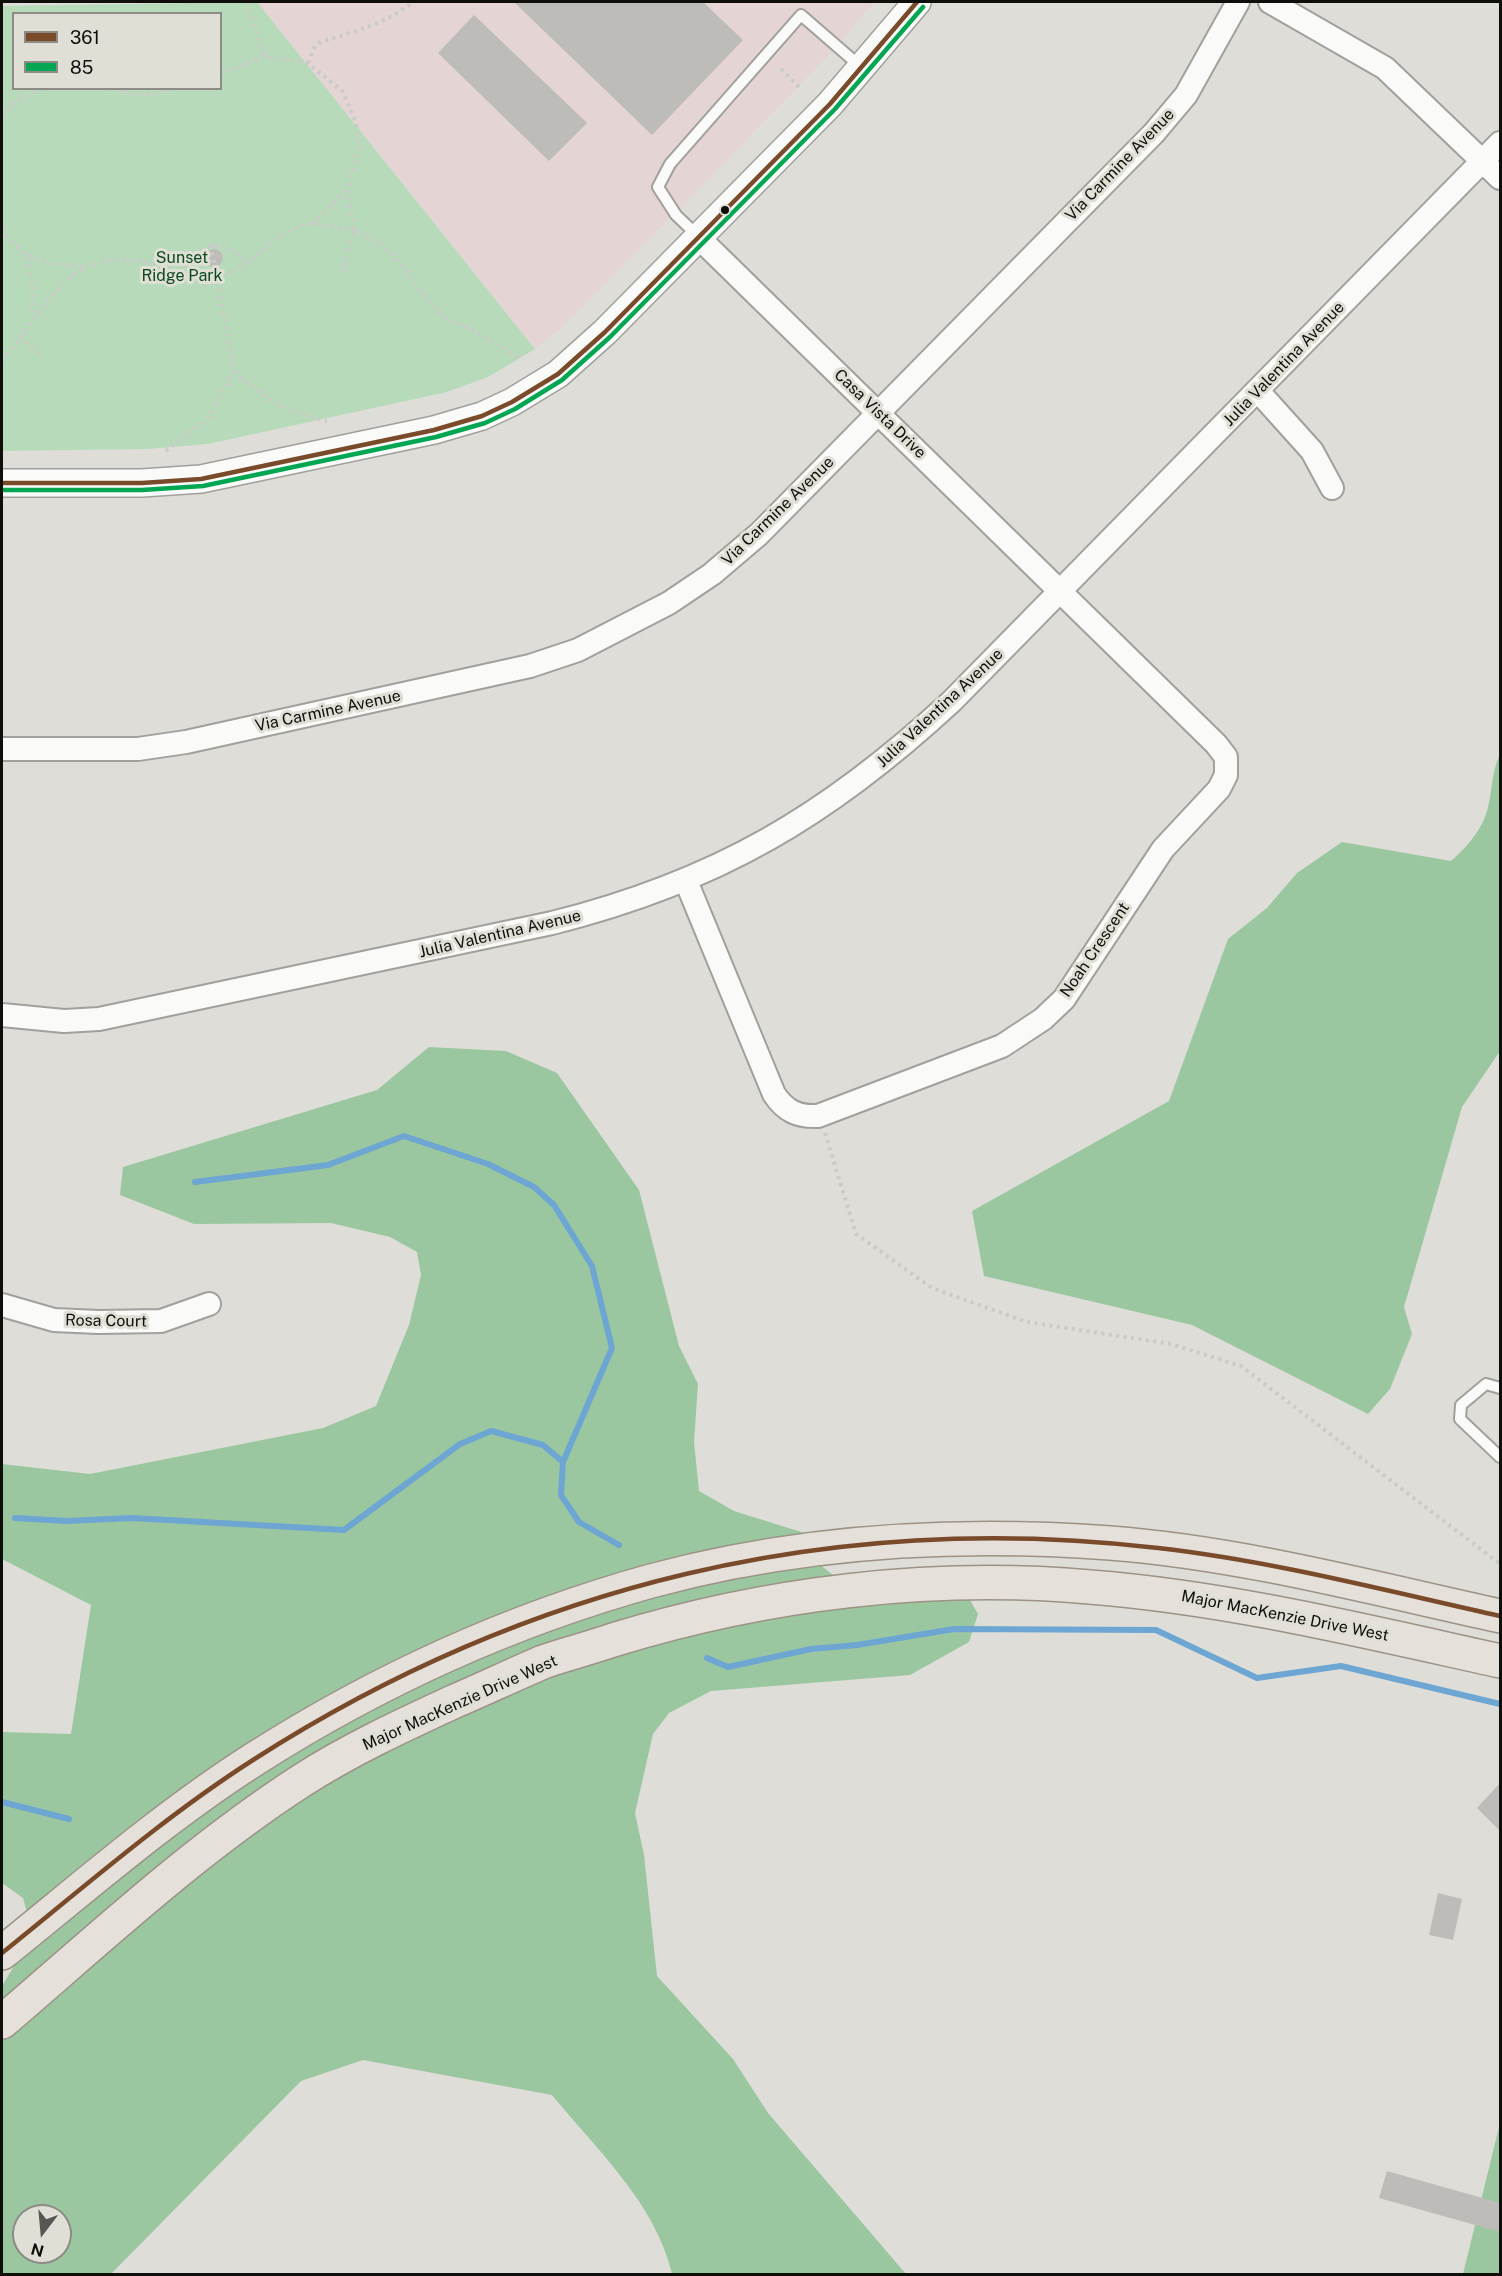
<!DOCTYPE html>
<html>
<head>
<meta charset="utf-8">
<style>
  body { margin:0 }
  #map { position:relative; width:1502px; height:2276px; overflow:hidden; background:#deddd8; font-family:"Public Sans",sans-serif }
  canvas { display:block }
  .frame { position:absolute; inset:0; border:3px solid #0e0e0b; pointer-events:none }
  .legend { position:absolute; left:12px; top:12px; width:210px; height:78px; box-sizing:border-box; background:#e0dfd6; border:2px solid #8c8b85; margin:0; padding:8px 10px; list-style:none; font-size:18px; color:#0e0e0b }
  .legend li { display:flex; align-items:center; gap:12px; height:30px }
  .legend b { width:30px; border:2px solid #8c8b85 }
  .north { position:absolute; left:12px; top:2204px; width:60px; height:60px; box-sizing:border-box; background:#e0dfd6; border:2px solid #8c8b85; border-radius:50%; rotate:196deg; font-size:16px; font-weight:700; line-height:24px; text-align:center; color:#0e0e0b }
  .north::after { content:''; display:block; margin:auto; width:21px; height:27px; background:#575653; clip-path:polygon(50% 0,100% 100%,50% 72%,0 100%) }
</style>
</head>
<body>
<div id="map">
<canvas width="1502" height="2276"></canvas>
<div class="frame"></div>
<ul class="legend">
<li><b style="height:8px;background:#7a4b2a"></b>361</li>
<li><b style="height:8px;background:#00a651"></b>85</li>
</ul>
<div class="north">N</div>
</div>
<script>
const g = document.querySelector('canvas').getContext('2d');
g.lineJoin = 'round';
function fillPath(path, color) {
  g.fillStyle = color;
  g.fill(path, 'evenodd');
}
function trace(path, color, width, dash) {
  g.strokeStyle = color;
  g.lineWidth = width;
  g.lineCap = dash ? 'butt' : 'round';
  g.setLineDash(dash || []);
  g.stroke(path);
}
function write(font, color, halo, rows, align = 'center') {
  g.font = font + ' "Public Sans",sans-serif';
  g.lineWidth = 6;
  g.setLineDash([]);
  g.textBaseline = 'middle';
  g.strokeStyle = halo;
  g.fillStyle = color;
  for (const [text, x, y, turn = 0] of rows) {
    g.save();
    g.translate(x, y);
    g.rotate((+turn || 0) * Math.PI / 180);
    g.textAlign = isNaN(turn) ? turn : align;
    if (halo) g.strokeText(text, 0, 0);
    g.fillText(text, 0, 0);
    g.restore();
  }
}
fillPath(new Path2D(`
  M257 2H874L831 53 724 163 562 327 535 349Z`), '#e4d4d4');
fillPath(new Path2D(`
  M257 2 535 349 488 377 447 392 208 444 148 449 2 451V6ZM14 14H220V88H14Z`), '#b7dbba');
fillPath(new Path2D(`
  M1500 754V1051L1462 1107 1404 1307 1412 1334 1390 1389 1368 1414 1192 1325 984 1276 972 1211 1169 1101 1228 939 1267 908 1297 873 1342 842 1451 861C1464 850 1479 833 1485 817 1493 796 1490 775 1500 754Z
  M429 1047 506 1051 557 1073 639 1190 679 1346 698 1384 694 1442 699 1491 734 1511 811 1535 818 1563 843 1583 894 1599 970 1600 978 1614 969 1642 910 1675 711 1691 669 1713 653 1734 635 1813 644 1855 657 1976 733 2059 768 2113 906 2274H672C656 2204 597 2150 552 2095L363 2060 301 2081 111 2274H2V1986L29 1941 31 1926 23 1898 2 1883V1732L71 1734 91 1605 2 1559V1464L90 1474 323 1428 376 1406 409 1325 421 1275 417 1252 390 1237 331 1223 194 1224 120 1195 123 1167 377 1090ZM24 2216H60V2252H24Z
  M1500 2123V2274H1463Z`), '#9ac7a0');
trace(new Path2D(`
  M195 1182 328 1165 404 1136 488 1164 534 1187 554 1205 592 1266 612 1348 563 1462 561 1495 579 1522 619 1545
  M15 1518 67 1521 132 1518 344 1530 460 1444 491 1431 543 1445 563 1462
  M707 1658 728 1667 811 1649 857 1645 954 1629 1156 1630 1257 1678 1341 1666 1500 1704
  M2 1802 69 1819`), '#6da6d2', 6);
fillPath(new Path2D(`
  M514 2H703L743 40 652 135Z
  M474 15 587 123 549 161 438 53Z
  M205 258a9 9 0 1 1 18 0a9 9 0 1 1-18 0Z
  M1500 1783V1831L1477 1808Z
  M1438 1893 1462 1899 1453 1940 1429 1935Z
  M1387 2171 1500 2203V2232L1379 2198Z`), '#bebcb9');
const service = new Path2D(`
  M698 236 676 215 658 187 670 164 801 15 861 67
  M1500 1388 1486 1384 1461 1405 1460 1419 1500 1457`);
const minor = new Path2D(`
  M1270 2 1385 68 1500 178
  M1258 391 1312 451 1332 488
  M2 749H138L186 742 530 666 578 650 669 603 712 574 759 534 1154 133 1186 95 1238 2
  M686 881 774 1094C785 1111 798 1117 818 1116L1002 1046 1043 1019 1064 999 1163 849 1219 789 1226 775V757L1216 744 698 237
  M2 1015 64 1021 99 1019 552 923C716 882 828 816 952 701L1500 143
  M2 1305 54 1320 98 1322 161 1321 209 1304`);
const tertiary = new Path2D(`
  M2 483H142L201 479 434 430 482 416 512 402 558 374 605 332 830 104 917 2`);
const primary = new Path2D(`
  M2 1953C84 1887 164 1817 253 1760 375 1682 511 1620 651 1581 799 1541 958 1532 1110 1543 1241 1553 1372 1588 1500 1616
  M2 2022C99 1939 193 1851 301 1781 349 1750 401 1726 453 1702 483 1689 513 1675 543 1662 566 1654 590 1648 613 1640 766 1593 931 1573 1090 1587 1229 1598 1364 1631 1500 1661`);
trace(service, '#a1a09d', 14);
trace(minor, '#a1a09d', 26);
trace(tertiary, '#a1a09d', 30);
trace(primary, '#9c9286', 36);
trace(new Path2D(`
  M247 2 264 56
  M308 63 315 46 321 42C354 31 386 24 413 2
  M781 69 800 88
  M220 74 264 56 308 63 343 92 356 122 359 146 347 192 355 230 342 273
  M102 88 144 95 178 88
  M2 115 16 102 42 88
  M312 224 346 192
  M2 229C7 237 16 243 21 251 35 270 34 295 31 317
  M22 252 49 263 87 267
  M185 275C197 240 221 237 246 262
  M20 336 43 358
  M2 361C43 312 65 248 143 262 167 267 189 280 214 277 252 273 273 226 313 224 321 223 331 226 340 228 396 236 404 279 440 313 448 322 461 325 472 330 489 339 506 349 523 360
  M234 371C263 398 288 413 327 421
  M166 451 207 420 234 371 211 245
  M825 1133 856 1234 932 1288 1027 1322 1171 1344 1241 1366 1500 1564`), '#cacac9', 4, [3, 4.5]);
trace(service, '#fafaf9', 10);
trace(minor, '#fafaf9', 22);
trace(tertiary, '#fafaf9', 27);
trace(primary, '#e5e0d9', 33);
trace(new Path2D(`
  M2 483H142L201 479 434 430 482 416 512 402 558 374 605 332 830 104 917 2
  M2 1953C84 1887 164 1817 253 1760 527 1584 834 1510 1158 1548 1273 1561 1387 1591 1500 1616`), '#7a4b2a', 4.5);
trace(new Path2D(`
  M2 490H142L203 486 436 437 485 423 515 409 562 380 610 337 835 109 923 7`), '#00a651', 4.5);
for (const [x, y, r, color] of [
  [725,210,5,"#0e0e0b"]
]) {
  const dot = new Path2D();
  dot.arc(x, y, r, 0, 2 * Math.PI);
  g.fillStyle = color;
  g.fill(dot);
  trace(dot, '#e0dfd6', 2);
}
write('16px', '#0e0e0b', '#e0dfd6', [
  ["Via Carmine Avenue",1120,165,-46],
  ["Julia Valentina Avenue",1284,364,-46],
  ["Casa Vista Drive",880,414,44],
  ["Via Carmine Avenue",778,511,-44],
  ["Julia Valentina Avenue",940,708,-43],
  ["Via Carmine Avenue",328,711,-12],
  ["Julia Valentina Avenue",500,934,-13],
  ["Noah Crescent",1095,950,-56],
  ["Rosa Court",106,1321,1],
  ["Major MacKenzie Drive West",1285,1616,11],
  ["Major MacKenzie Drive West",460,1703,-24]
]);
write('16px', '#0a491e', '#e0dfd6', [
  ["Sunset",182,258],
  ["Ridge Park",182,276]
]);
</script>
</body>
</html>
